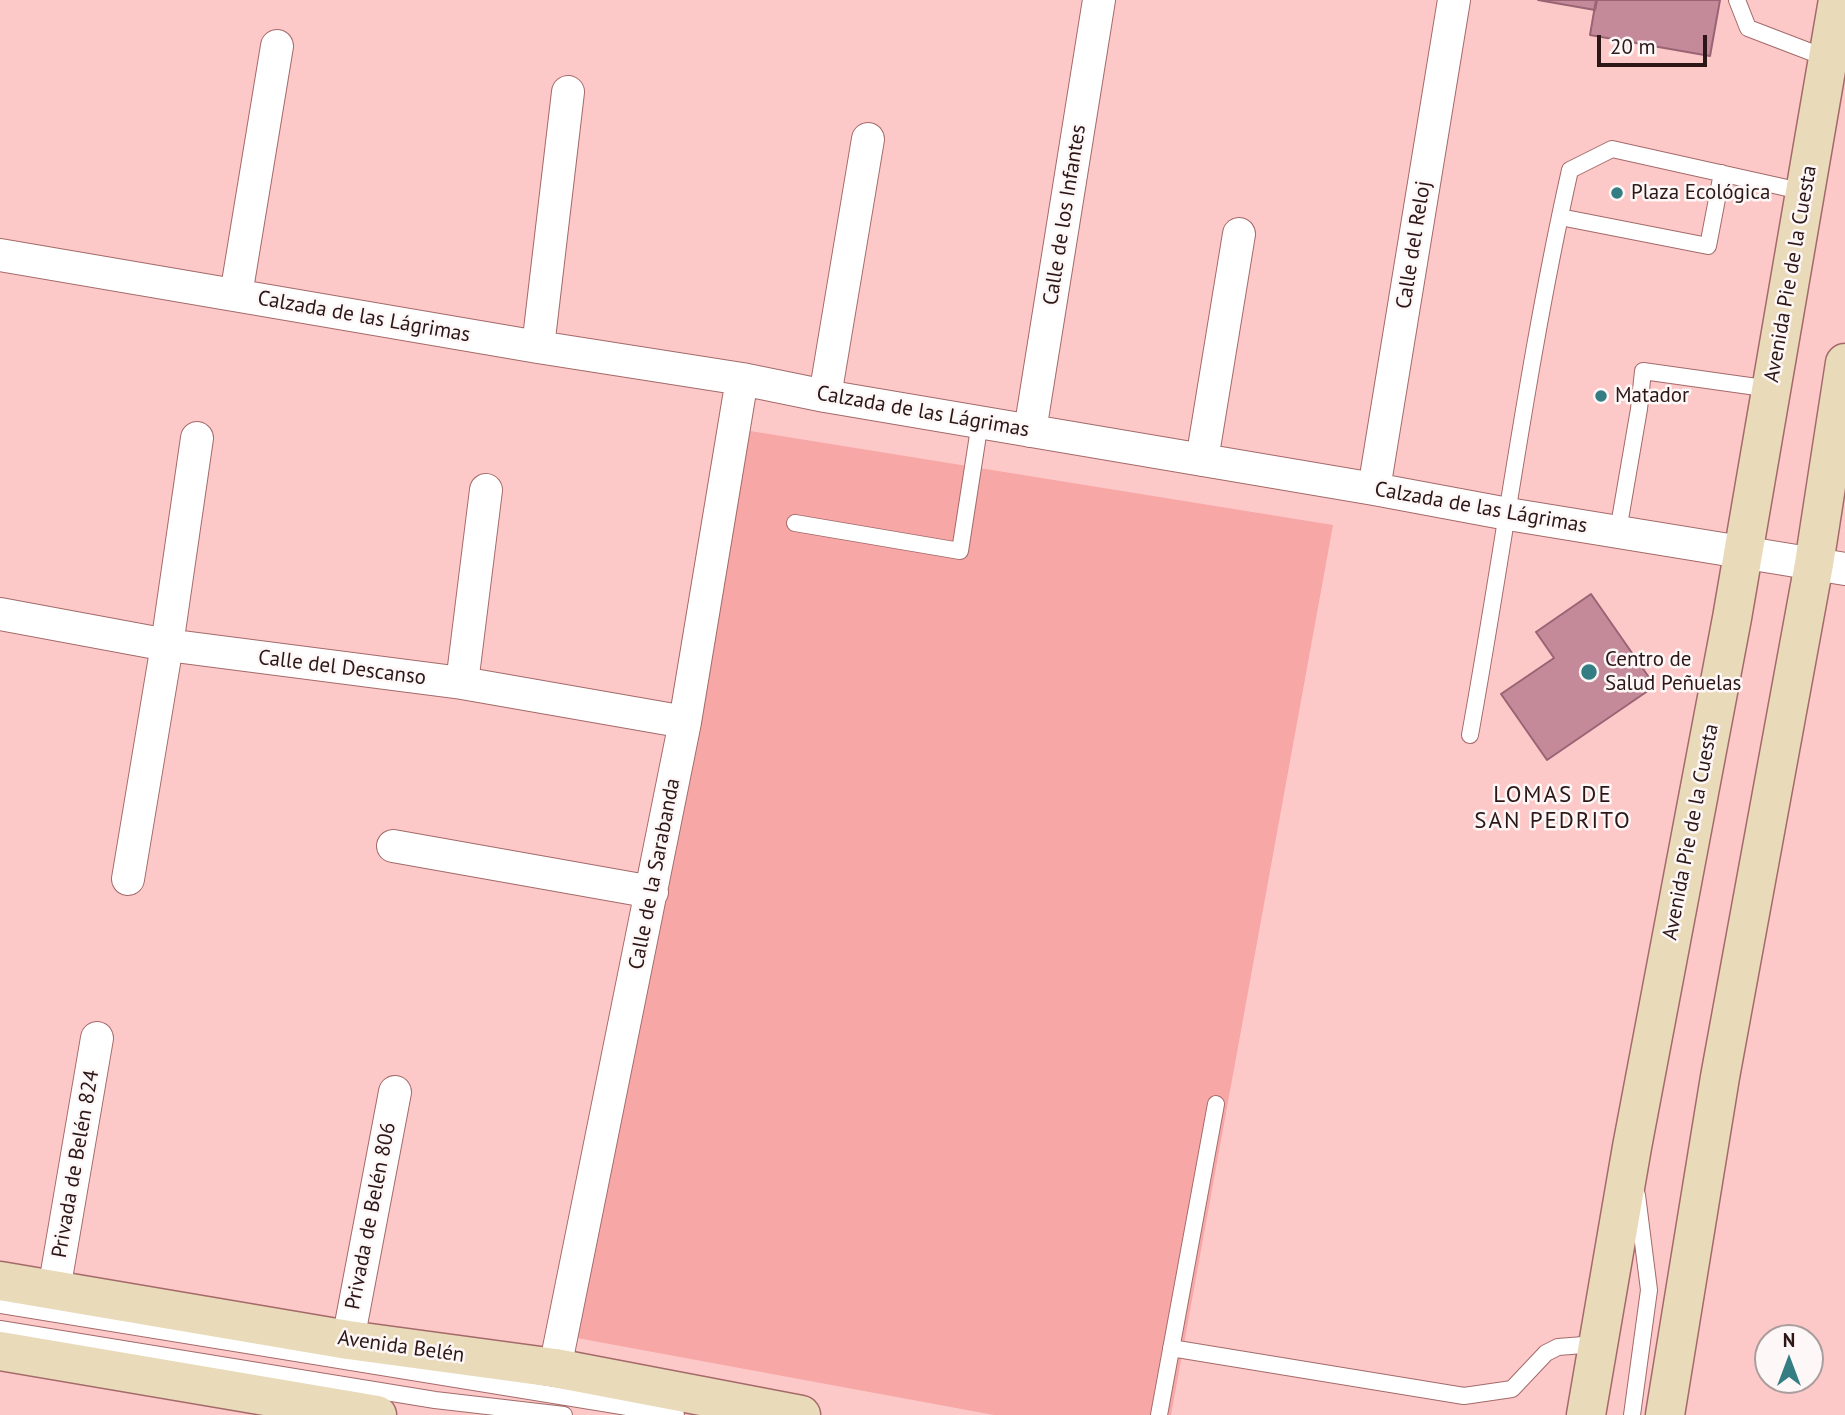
<!DOCTYPE html>
<html>
<head>
<meta charset="utf-8">
<style>
  body { margin:0 }
  #map { position:relative; width:1845px; height:1415px; overflow:hidden; background:#fdc9c8; font-family:"PT Sans",sans-serif }
  canvas { display:block }
  .north { position:absolute; left:1754px; top:1324px; width:70px; height:70px; box-sizing:border-box; background:#fef7f7; border:2px solid #aa9d9d; border-radius:50%; rotate:0deg; font-size:19px; font-weight:700; line-height:28px; text-align:center; color:#2c1616 }
  .north::after { content:''; display:block; margin:auto; width:24px; height:32px; background:#347d82; clip-path:polygon(50% 0,100% 100%,50% 72%,0 100%) }
  .scale { position:absolute; left:1597px; top:35px; width:110px; height:32px; box-sizing:border-box; border:4px solid #2c1616; border-top:0; padding-left:9px; font-size:21px; line-height:24px; white-space:nowrap; color:#2c1616; -webkit-text-stroke:5px #fef7f7; paint-order:stroke }
</style>
</head>
<body>
<div id="map">
<canvas width="1845" height="1415"></canvas>
<div class="north">N</div>
<div class="scale">20 m</div>
</div>
<script>
const g = document.querySelector('canvas').getContext('2d');
g.lineJoin = 'round';
function fillPath(path, color) {
  g.fillStyle = color;
  g.fill(path, 'evenodd');
}
function trace(path, color, width, dash) {
  g.strokeStyle = color;
  g.lineWidth = width;
  g.lineCap = dash ? 'butt' : 'round';
  g.setLineDash(dash || []);
  g.stroke(path);
}
function write(font, color, halo, rows, align = 'center') {
  g.font = font + ' "PT Sans",sans-serif';
  g.lineWidth = 5;
  g.setLineDash([]);
  g.textBaseline = 'middle';
  g.strokeStyle = halo;
  g.fillStyle = color;
  for (const [text, x, y, turn = 0] of rows) {
    g.save();
    g.translate(x, y);
    g.rotate((+turn || 0) * Math.PI / 180);
    g.textAlign = isNaN(turn) ? turn : align;
    if (halo) g.strokeText(text, 0, 0);
    g.fillText(text, 0, 0);
    g.restore();
  }
}
fillPath(new Path2D(`
  M744 430 1333 525 1171 1415H994L577 1338Z`), '#f6a7a6');
const building = new Path2D(`
  M1538 0H1597L1595 10Z
  M1596 0H1720L1710 56 1590 35Z
  M1591 594 1655 686 1547 760 1501 694 1554 658 1536 632Z`);
fillPath(building, '#c48a9a');
trace(building, '#9a6474', 2);
const service = new Path2D(`
  M1737 0 1748 28 1829 59
  M1560 217 1708 246 1722 173
  M795 523 960 551 980 422
  M1618 531 1639 409 1643 371 1771 389
  M1470 735C1504 547 1528 357 1570 170L1612 149 1805 192
  M0 1305 676 1415
  M0 1329 435 1400 564 1415
  M1171 1348 1464 1396 1512 1389 1546 1353 1558 1347 1596 1344
  M1159 1415 1216 1104
  M1632 1415 1649 1290 1637 1195`);
const minor = new Path2D(`
  M0 255 538 347 742 379 825 396 1374 489 1508 514 1845 569
  M236 295 277 46
  M538 347 568 92
  M825 396 868 139
  M1030 431 1099 0
  M1202 460 1239 234
  M1374 489 1454 0
  M0 614 167 645 462 683 685 722
  M462 683 486 490
  M393 846 652 892
  M128 879 167 645 197 438
  M54 1290 97 1038
  M348 1340 395 1092
  M555 1368 685 722 742 379`);
const secondary = new Path2D(`
  M0 1281 348 1340 555 1368 801 1415
  M0 1351 377 1415
  M1586 1415 1632 1147 1732 618 1838 0
  M1665 1415 1720 1077 1814 564 1845 363`);
trace(service, '#a46a6a', 18);
trace(minor, '#a46a6a', 34);
trace(secondary, '#a46a6a', 41);
trace(service, '#fff', 16);
trace(minor, '#fff', 32);
trace(secondary, '#e9dab9', 38);
for (const [x, y, r, color] of [
  [1617,193,7,"#347d82"],
  [1601,396,7,"#347d82"],
  [1589,672,9,"#347d82"]
]) {
  const dot = new Path2D();
  dot.arc(x, y, r, 0, 2 * Math.PI);
  g.fillStyle = color;
  g.fill(dot);
  trace(dot, '#fef7f7', 2.5);
}
write('21px', '#2c1616', '#fef7f7', [
  ["Plaza Ecológica",1631,193],
  ["Matador",1615,396],
  ["Centro de",1605,660],
  ["Salud Peñuelas",1605,684]
], 'left');
write('21px', '#2c1616', '#fef7f7', [
  ["Calle de los Infantes",1065,215,-81],
  ["Calle del Reloj",1414,245,-81],
  ["Avenida Pie de la Cuesta",1791,274,-80],
  ["Calzada de las Lágrimas",364,317,10],
  ["Calzada de las Lágrimas",923,412,10],
  ["Calzada de las Lágrimas",1481,508,10],
  ["Calle del Descanso",342,668,7],
  ["Avenida Pie de la Cuesta",1691,832,-79],
  ["Calle de la Sarabanda",655,874,-79],
  ["Privada de Belén 824",76,1164,-80],
  ["Privada de Belén 806",371,1216,-79],
  ["Avenida Belén",401,1347,8]
]);
g.letterSpacing = '2px';
write('23px', '#2c1616', '#fef7f7', [
  ["LOMAS DE",1553,795],
  ["SAN PEDRITO",1553,821]
]);
g.letterSpacing = '0px';
</script>
</body>
</html>
